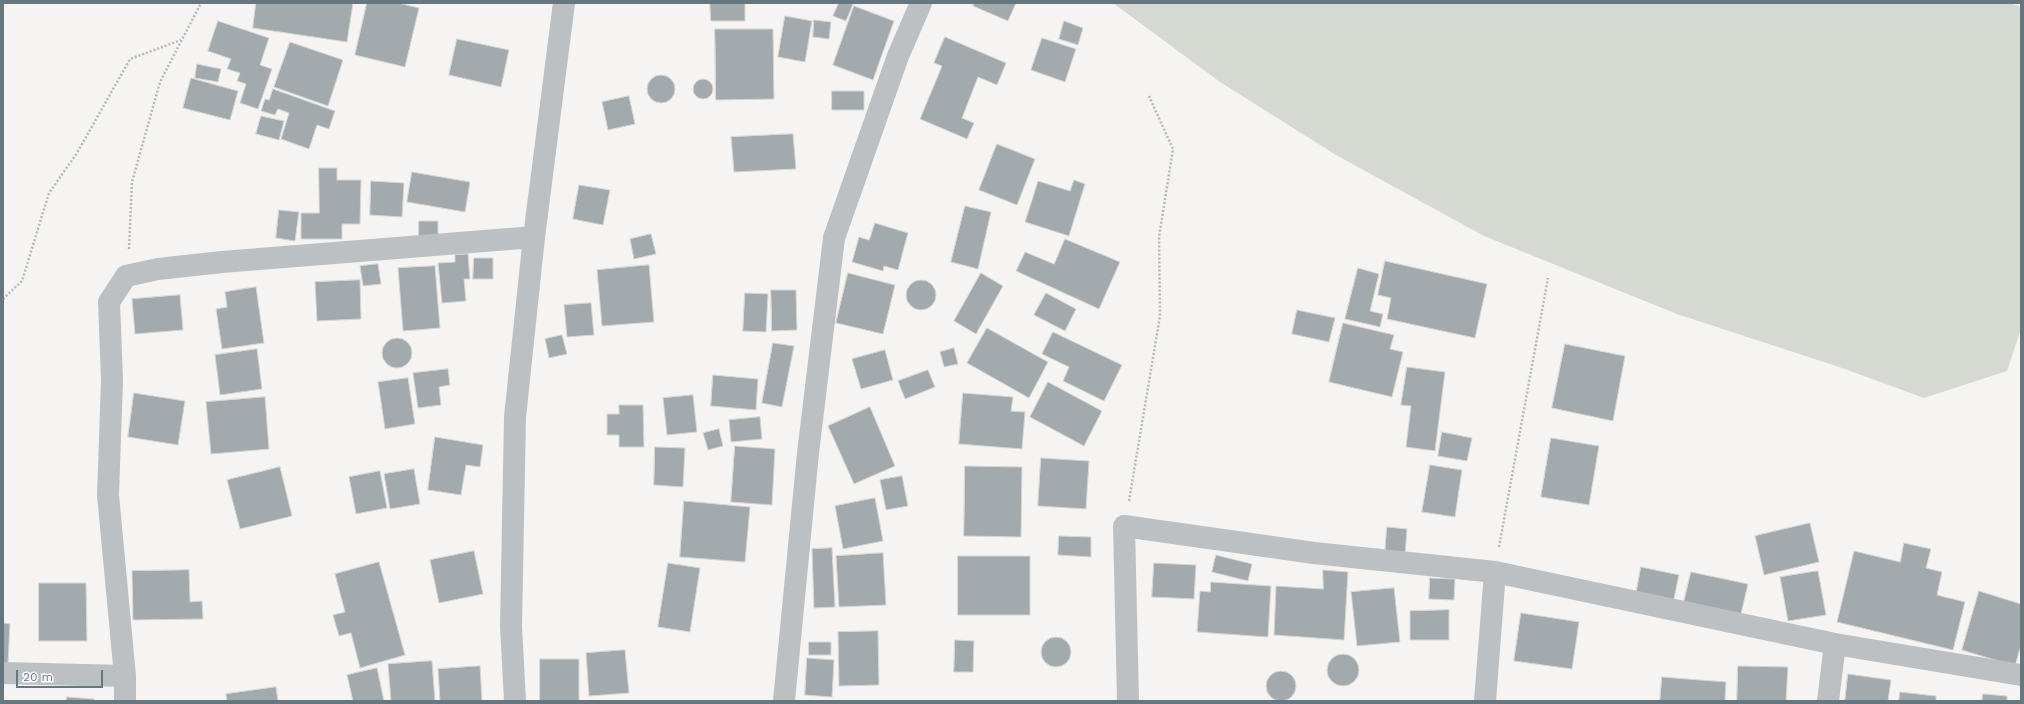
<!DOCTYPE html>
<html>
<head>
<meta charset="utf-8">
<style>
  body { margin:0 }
  #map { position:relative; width:2024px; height:704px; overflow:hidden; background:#f5f4f2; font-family:"Work Sans",sans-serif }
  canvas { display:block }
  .frame { position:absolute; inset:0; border:4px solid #67777f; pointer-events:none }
  .scale { position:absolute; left:16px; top:670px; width:87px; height:18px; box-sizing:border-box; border:2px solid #67777f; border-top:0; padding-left:5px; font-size:12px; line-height:14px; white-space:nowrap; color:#67777f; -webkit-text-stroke:3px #fff; paint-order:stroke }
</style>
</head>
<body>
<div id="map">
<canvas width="2024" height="704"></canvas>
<div class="frame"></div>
<div class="scale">20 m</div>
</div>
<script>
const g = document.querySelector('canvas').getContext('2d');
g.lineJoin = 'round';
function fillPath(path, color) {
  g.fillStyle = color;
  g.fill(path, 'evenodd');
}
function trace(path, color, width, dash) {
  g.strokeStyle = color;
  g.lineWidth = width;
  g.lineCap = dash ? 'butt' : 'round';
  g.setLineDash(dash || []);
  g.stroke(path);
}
fillPath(new Path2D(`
  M1113 3H2009L2021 7V329L2007 371 1924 398 1842 368 1677 314 1484 236 1336 155 1220 82Z`), '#d5d9d1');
const building = new Path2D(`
  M256 3H353L347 42 253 28Z
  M367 3H398L419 8 405 67 355 55Z
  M710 3H745V21H711Z
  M839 3 853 4 846 21 833 16Z
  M974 3H1016L1008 21 973 6Z
  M854 6 894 21 873 80 833 65Z
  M785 16 812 21 805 62 778 57Z
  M814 20 831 22 829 39 813 37Z
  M218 21 269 38 260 65 272 69 258 109 240 103 246 84 237 81 240 73 227 69 231 59 208 51Z
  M1064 21 1083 28 1078 45 1059 39Z
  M715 29H773L774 99 716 100Z
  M945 37 1006 63 997 85 978 77 962 118 974 123 967 139 920 119 942 66 934 63Z
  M1042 38 1076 49 1065 82 1031 70Z
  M457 39 509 50 501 87 449 75Z
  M290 42 343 60 328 106 274 87Z
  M197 64 221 69 218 82 195 78Z
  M647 89a14 14 0 1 1 28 0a14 14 0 1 1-28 0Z
  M191 78 238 91 230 120 183 108Z
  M693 89a10 10 0 1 1 20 0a10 10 0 1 1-20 0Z
  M273 89 335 111 329 129 317 125 309 149 281 139 289 113 278 109 275 115 261 111 265 99 269 100Z
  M832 91H864V110H832Z
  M629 96 635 124 608 130 602 102Z
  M261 116 284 121 279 140 256 134Z
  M793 134 796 169 734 172 731 137Z
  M997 144 1035 159 1017 205 979 190Z
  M319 168H337V180H361L360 224H342V239H301V213H319Z
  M412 172 470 182 465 212 407 202Z
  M1074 180 1085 184 1069 236 1025 222 1038 181 1070 191Z
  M371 181 404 183 402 217 370 215Z
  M579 185 610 190 603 225 573 219Z
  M965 206 991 212 978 269 951 262Z
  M279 210 299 212 295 241 276 238Z
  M419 221H438V237H419Z
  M875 223 908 233 898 270 884 266 883 271 852 262 859 237 869 240Z
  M651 234 656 254 634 259 630 239Z
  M1065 239 1120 262 1099 309 1016 271 1025 252 1054 264Z
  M468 254 470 279H464L466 301 442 303 438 263 455 262V255Z
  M474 258H493V279H473Z
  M1385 261 1487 284 1475 338 1387 319 1391 298 1378 295Z
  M378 264 381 284 363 286 360 266Z
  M649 265 654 322 602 326 597 270Z
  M435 266 440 328 403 331 398 268Z
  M1358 268 1379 274 1370 311 1383 314 1380 327 1345 319Z
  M848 273 895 285 883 334 836 323Z
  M981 273 1003 286 976 334 954 321Z
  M906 295a15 15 0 1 1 30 0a15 15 0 1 1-30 0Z
  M360 280 361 319 317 321 315 282Z
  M256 287 264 343 222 349 216 309 227 307 225 292Z
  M771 290H796L797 330 772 331Z
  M745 293 768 294 766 332 743 331Z
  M1046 293 1076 309 1065 331 1034 315Z
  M180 295 183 330 135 334 132 299Z
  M591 303 594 335 567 337 564 305Z
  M1297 310 1335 318 1329 342 1292 334Z
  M1343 323 1394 335 1390 349 1403 352 1392 397 1329 382Z
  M987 328 1048 362 1029 398 967 363Z
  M1053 332 1122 365 1104 401 1063 381 1069 367 1042 354Z
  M562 335 567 354 549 358 545 339Z
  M382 353a15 15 0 1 1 30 0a15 15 0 1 1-30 0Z
  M773 343 794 346 782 407 762 403Z
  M1565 344 1625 356 1613 421 1552 408Z
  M954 348 958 364 944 367 940 352Z
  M257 349 262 389 220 395 215 355Z
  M885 350 893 380 861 389 852 359Z
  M1407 367 1445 372 1435 451 1406 447 1411 406 1401 405Z
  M448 369 450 385 439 387 441 405 418 408 413 373Z
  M928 370 935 387 905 399 898 381Z
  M713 375 758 379 756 410 711 406Z
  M408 378 415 424 385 429 378 382Z
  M1048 382 1102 411 1084 446 1030 417Z
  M134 393 185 401 178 445 128 437Z
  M963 393 1013 397 1011 411 1025 412 1022 449 959 444Z
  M693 395 697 432 667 435 663 398Z
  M265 397 269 449 211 454 206 402Z
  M619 405H643L644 447H619V435H607V414H619Z
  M870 407 895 466 854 484 828 426Z
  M760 417 762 439 731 442 729 420Z
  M719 429 723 446 708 450 703 433Z
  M1442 432 1472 438 1467 461 1438 456Z
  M435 437 483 445 480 467 466 465 461 495 428 490Z
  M1551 438 1599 446 1589 505 1541 497Z
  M735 446 775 449 772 505 731 502Z
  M655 447 685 448 683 487 654 485Z
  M1041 458 1089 461 1086 509 1038 506Z
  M1430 465 1462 470 1455 517 1422 512Z
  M965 466 1022 467 1021 537 964 536Z
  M280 467 292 516 240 529 227 480Z
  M414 469 420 504 390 509 384 474Z
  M380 471 387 508 356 514 349 477Z
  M902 476 908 506 886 510 880 480Z
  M875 498 883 541 843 549 835 506Z
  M684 501 750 507 745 562 680 557Z
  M1810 523 1819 562 1764 575 1755 536Z
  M1387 527 1407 529 1405 555 1385 553Z
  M1059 536 1091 537V557L1058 555Z
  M1904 543 1931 549 1926 568 1942 572 1937 595 1965 602 1953 650 1837 622 1854 551 1900 562Z
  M832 548 835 607 814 608 812 549Z
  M474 551 483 594 439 603 430 560Z
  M883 553 886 605 839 607 836 556Z
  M1216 555 1252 564 1248 581 1212 572Z
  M958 556H1030V615H958Z
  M379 562 405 655 360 668 351 633 339 636 333 615 345 612 335 574Z
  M668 563 700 568 690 632 658 627Z
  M1154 563 1196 565 1194 599 1152 597Z
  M1641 567 1679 575 1672 608 1635 600Z
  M189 570 190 602 202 601 203 619 133 620 132 571Z
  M1323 570 1348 572 1344 640 1274 635 1276 586 1323 589Z
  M1818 571 1826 615 1788 621 1780 577Z
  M1691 572 1748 584 1740 618 1683 606Z
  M1430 578 1455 579 1454 600 1429 599Z
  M1211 582 1271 586 1268 637 1197 632 1200 591 1210 592Z
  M39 583H86L87 641H39Z
  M1394 588 1400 642 1357 646 1351 592Z
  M1979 591 2021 604V645L2015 666 1962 650Z
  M1449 610V640H1410V611Z
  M1521 613 1579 622 1572 669 1514 661Z
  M3 623 10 624 8 663H3Z
  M878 631 879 685 839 686 838 632Z
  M1041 652a15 15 0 1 1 30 0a15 15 0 1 1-30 0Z
  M955 640 974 641 973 672H954Z
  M809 642H831V655H809Z
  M625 650 629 693 589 696 586 653Z
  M1327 670a16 16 0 1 1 32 0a16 16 0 1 1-32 0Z
  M807 658 834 660 832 697 805 695Z
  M540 659H579V701H540Z
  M432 661 435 701H391L388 664Z
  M480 666 482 701H440L438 669Z
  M1738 666 1788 667 1786 701H1737Z
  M377 668 384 701H353L347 675Z
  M1266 686a15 15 0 1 1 30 0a15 15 0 1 1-30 0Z
  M1848 674 1891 680 1888 701H1845Z
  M1662 677 1726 682 1725 701H1660Z
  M276 687 278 701H227L226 694Z
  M1900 692 1936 696V701H1899Z
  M1983 694 2007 696V701H1982Z
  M67 697 94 699V701H66Z`);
fillPath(building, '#a2aaae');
trace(building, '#d6d6d4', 1);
trace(new Path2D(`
  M129 249 132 182 160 82 201 3
  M3 299 22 281 49 193 77 153 130 59 181 40
  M1129 501 1160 316 1159 237 1173 149 1149 96
  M1499 547 1548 278`), '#b6b9bb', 2.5, [2, 2]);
trace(new Path2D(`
  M3 673 125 676
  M125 701V676L108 495 112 380 109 302 126 276 158 269 222 262 534 237
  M515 701 511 626 515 417 534 237 564 3
  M784 701 808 453 834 238 898 56 921 3
  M1128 701 1124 526 1314 553 1495 572 1835 644 2021 675
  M1485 701 1495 572
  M1828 701 1835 644`), '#bcc0c3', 22);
</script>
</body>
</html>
